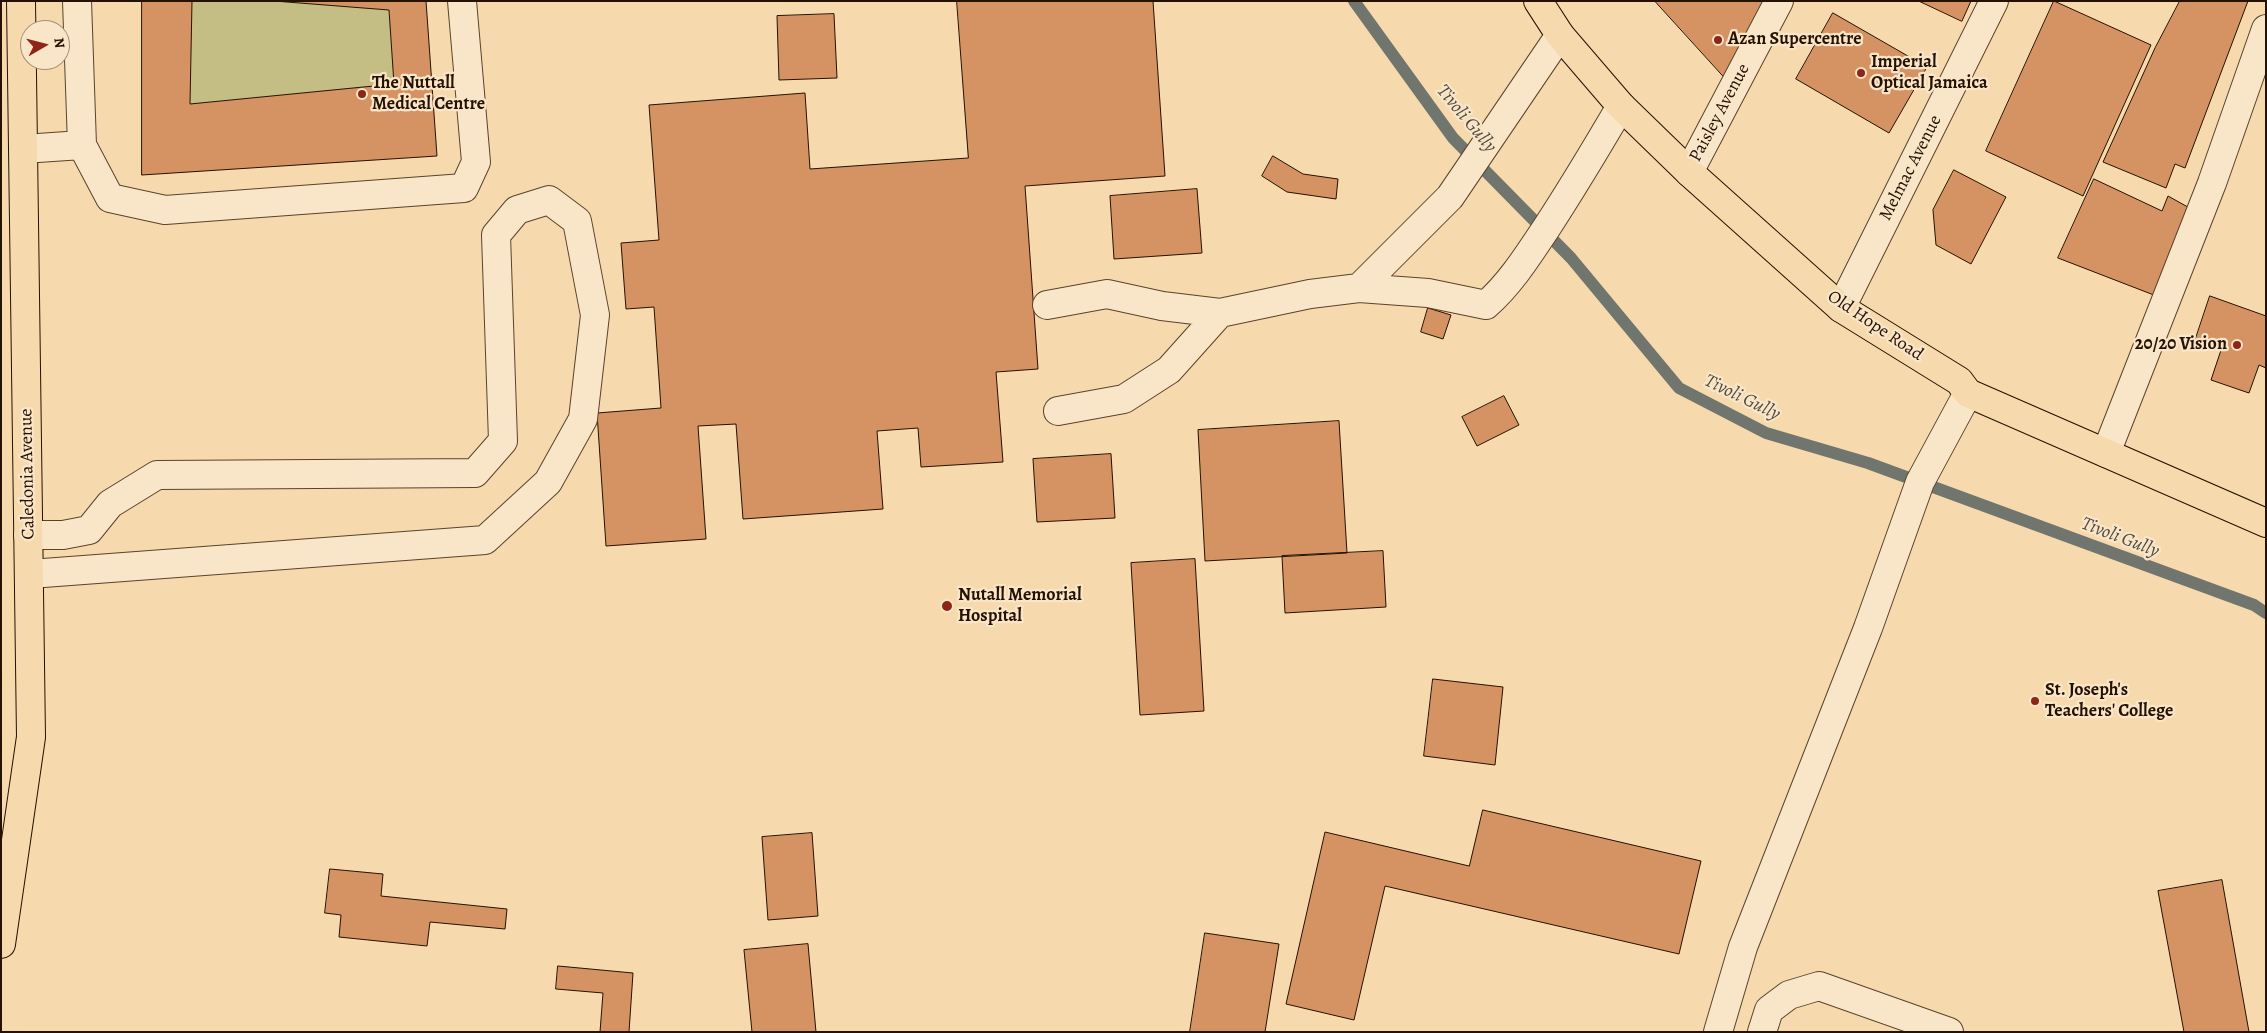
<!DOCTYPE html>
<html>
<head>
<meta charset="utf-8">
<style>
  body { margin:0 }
  #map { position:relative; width:2267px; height:1033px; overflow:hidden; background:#f6d9ac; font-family:Alegreya,serif }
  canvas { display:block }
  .frame { position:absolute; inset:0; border:2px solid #251100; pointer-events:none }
  .north { position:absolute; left:20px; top:20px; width:50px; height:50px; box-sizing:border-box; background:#f9e6c9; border:1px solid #a49179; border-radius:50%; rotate:82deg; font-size:14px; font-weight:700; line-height:20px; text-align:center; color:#251100 }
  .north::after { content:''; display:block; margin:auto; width:18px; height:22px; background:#8f2418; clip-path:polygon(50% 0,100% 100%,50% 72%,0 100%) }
</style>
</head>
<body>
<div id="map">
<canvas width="2267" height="1033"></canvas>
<div class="frame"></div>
<div class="north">N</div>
</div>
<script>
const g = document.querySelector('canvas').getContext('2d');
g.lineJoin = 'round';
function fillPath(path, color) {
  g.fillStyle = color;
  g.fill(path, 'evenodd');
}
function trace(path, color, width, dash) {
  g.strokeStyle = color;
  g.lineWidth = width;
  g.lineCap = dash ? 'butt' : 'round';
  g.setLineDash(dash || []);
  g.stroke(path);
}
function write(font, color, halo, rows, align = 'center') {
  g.font = font + ' Alegreya,serif';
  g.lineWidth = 4.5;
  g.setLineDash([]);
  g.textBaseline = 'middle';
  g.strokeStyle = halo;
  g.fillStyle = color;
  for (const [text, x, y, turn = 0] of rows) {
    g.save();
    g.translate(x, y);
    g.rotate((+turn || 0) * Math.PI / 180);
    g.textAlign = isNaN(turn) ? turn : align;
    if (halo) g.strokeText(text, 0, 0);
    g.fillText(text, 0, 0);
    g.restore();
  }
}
fillPath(new Path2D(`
  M192 1H274L389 10 394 84 190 104Z`), '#c4bd84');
trace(new Path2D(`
  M1354 1 1453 138 1571 258 1679 388 1766 433 1868 463 2254 605 2266 613`), '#70756d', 12);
const building = new Path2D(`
  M142 1H192L190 104 394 84 389 10 274 1H426L437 156 142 175Z
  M957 1H1153L1165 176 1025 186 1038 369 996 372 1003 462 921 467 918 428 877 431 883 509 743 519 736 424 698 426 706 539 606 546 597 413 661 408 654 307 626 309 621 243 659 240 649 105 805 93 810 169 968 158Z
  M1655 1H1765L1726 79Z
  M1919 1H1971L1962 21Z
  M2054 1 2151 45 2083 196 1986 151Z
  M2180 1H2248L2185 168 2175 164 2166 188 2103 162 2155 48Z
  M1833 13 1927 67 1889 133 1796 79Z
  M834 14 837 78 779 80 777 16Z
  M1273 156 1303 174 1338 179 1336 199 1287 192 1262 176Z
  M1954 170 2006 197 1971 264 1936 245 1933 210Z
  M2094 179 2162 211 2168 196 2195 211 2159 297 2058 258Z
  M1197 189 1202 253 1114 259 1110 196Z
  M2210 296 2266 316V368L2259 365 2249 393 2211 380 2221 350 2195 341Z
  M1428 308 1451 315 1443 339 1421 332Z
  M1504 396 1519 425 1477 446 1462 417Z
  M1339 421 1347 553 1205 561 1198 430Z
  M1111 454 1115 518 1037 522 1033 459Z
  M1383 551 1386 607 1285 613 1282 556Z
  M1195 559 1204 711 1140 715 1131 563Z
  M1433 679 1503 687 1495 765 1424 756Z
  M1483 810 1701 861 1679 954 1385 886 1354 1020 1286 1004 1325 832 1469 866Z
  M812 833 818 916 768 920 762 837Z
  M330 869 383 874 381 896 507 909 505 929 430 922 427 946 339 937 341 915 325 913Z
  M2222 880 2249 1032H2184L2158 891Z
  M1205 933 1279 944 1265 1032H1190Z
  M808 944 816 1032H752L744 950Z
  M558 966 633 973 629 1032H600L603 993 556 989Z`);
fillPath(building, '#d59364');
trace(building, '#251100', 1);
const minor = new Path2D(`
  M77 1 82 145
  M23 149 82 145 110 198 165 210 464 188 476 162 462 1
  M1689 172 1779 1
  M1359 288 1450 197 1560 35
  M1047 305 1107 294 1162 306 1220 313 1310 294 1359 288 1428 293 1486 305C1511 283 1529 254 1547 227 1573 187 1597 147 1621 106
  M1841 308 1994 1
  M1058 411 1124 399 1169 370 1220 313
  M2106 453 2212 183 2266 29
  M28 535H63L89 530 110 504 157 475 475 473 503 441 496 235 517 210 549 200 577 221 595 315 583 419 548 482 485 540 30 574
  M1718 1032 1743 947 1868 628 1920 482 1968 393
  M1762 1032 1769 1010 1789 995 1819 986 1949 1032`);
const major = new Path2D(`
  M1538 1 1560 35 1621 106 1689 172 1841 308 1959 381 1968 393 2266 523
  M1 944 31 737 21 1`);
trace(minor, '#59432b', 30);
trace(major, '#251100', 30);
trace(minor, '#f9e6c9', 28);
trace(major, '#f6d9ac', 28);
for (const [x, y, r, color] of [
  [1718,40,5,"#8f2418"],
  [1861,73,5,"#8f2418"],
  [362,94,5,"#8f2418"],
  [2237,345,5,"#8f2418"],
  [947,606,6,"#8f2418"],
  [2035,701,5,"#8f2418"]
]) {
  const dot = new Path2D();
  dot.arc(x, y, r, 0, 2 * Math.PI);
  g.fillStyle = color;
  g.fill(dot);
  trace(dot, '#f9e6c9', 2);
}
write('bold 18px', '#251100', '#f9e6c9', [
  ["Azan Supercentre",1728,40],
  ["Imperial",1871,63],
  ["Optical Jamaica",1871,84],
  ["The Nuttall",372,84],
  ["Medical Centre",372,105],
  ["20/20 Vision",2227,345,"right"],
  ["Nutall Memorial",958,596],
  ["Hospital",958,617],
  ["St. Joseph's",2045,691],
  ["Teachers' College",2045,712]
], 'left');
write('18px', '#251100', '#f9e6c9', [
  ["Paisley Avenue",1720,113,-62],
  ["Melmac Avenue",1911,168,-63],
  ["Old Hope Road",1875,326,34],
  ["Caledonia Avenue",28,474,-91]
]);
write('italic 19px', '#514b40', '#f9e6c9', [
  ["Tivoli Gully",1466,119,50],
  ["Tivoli Gully",1742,398,26],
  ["Tivoli Gully",2120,538,21]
]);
</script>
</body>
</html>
